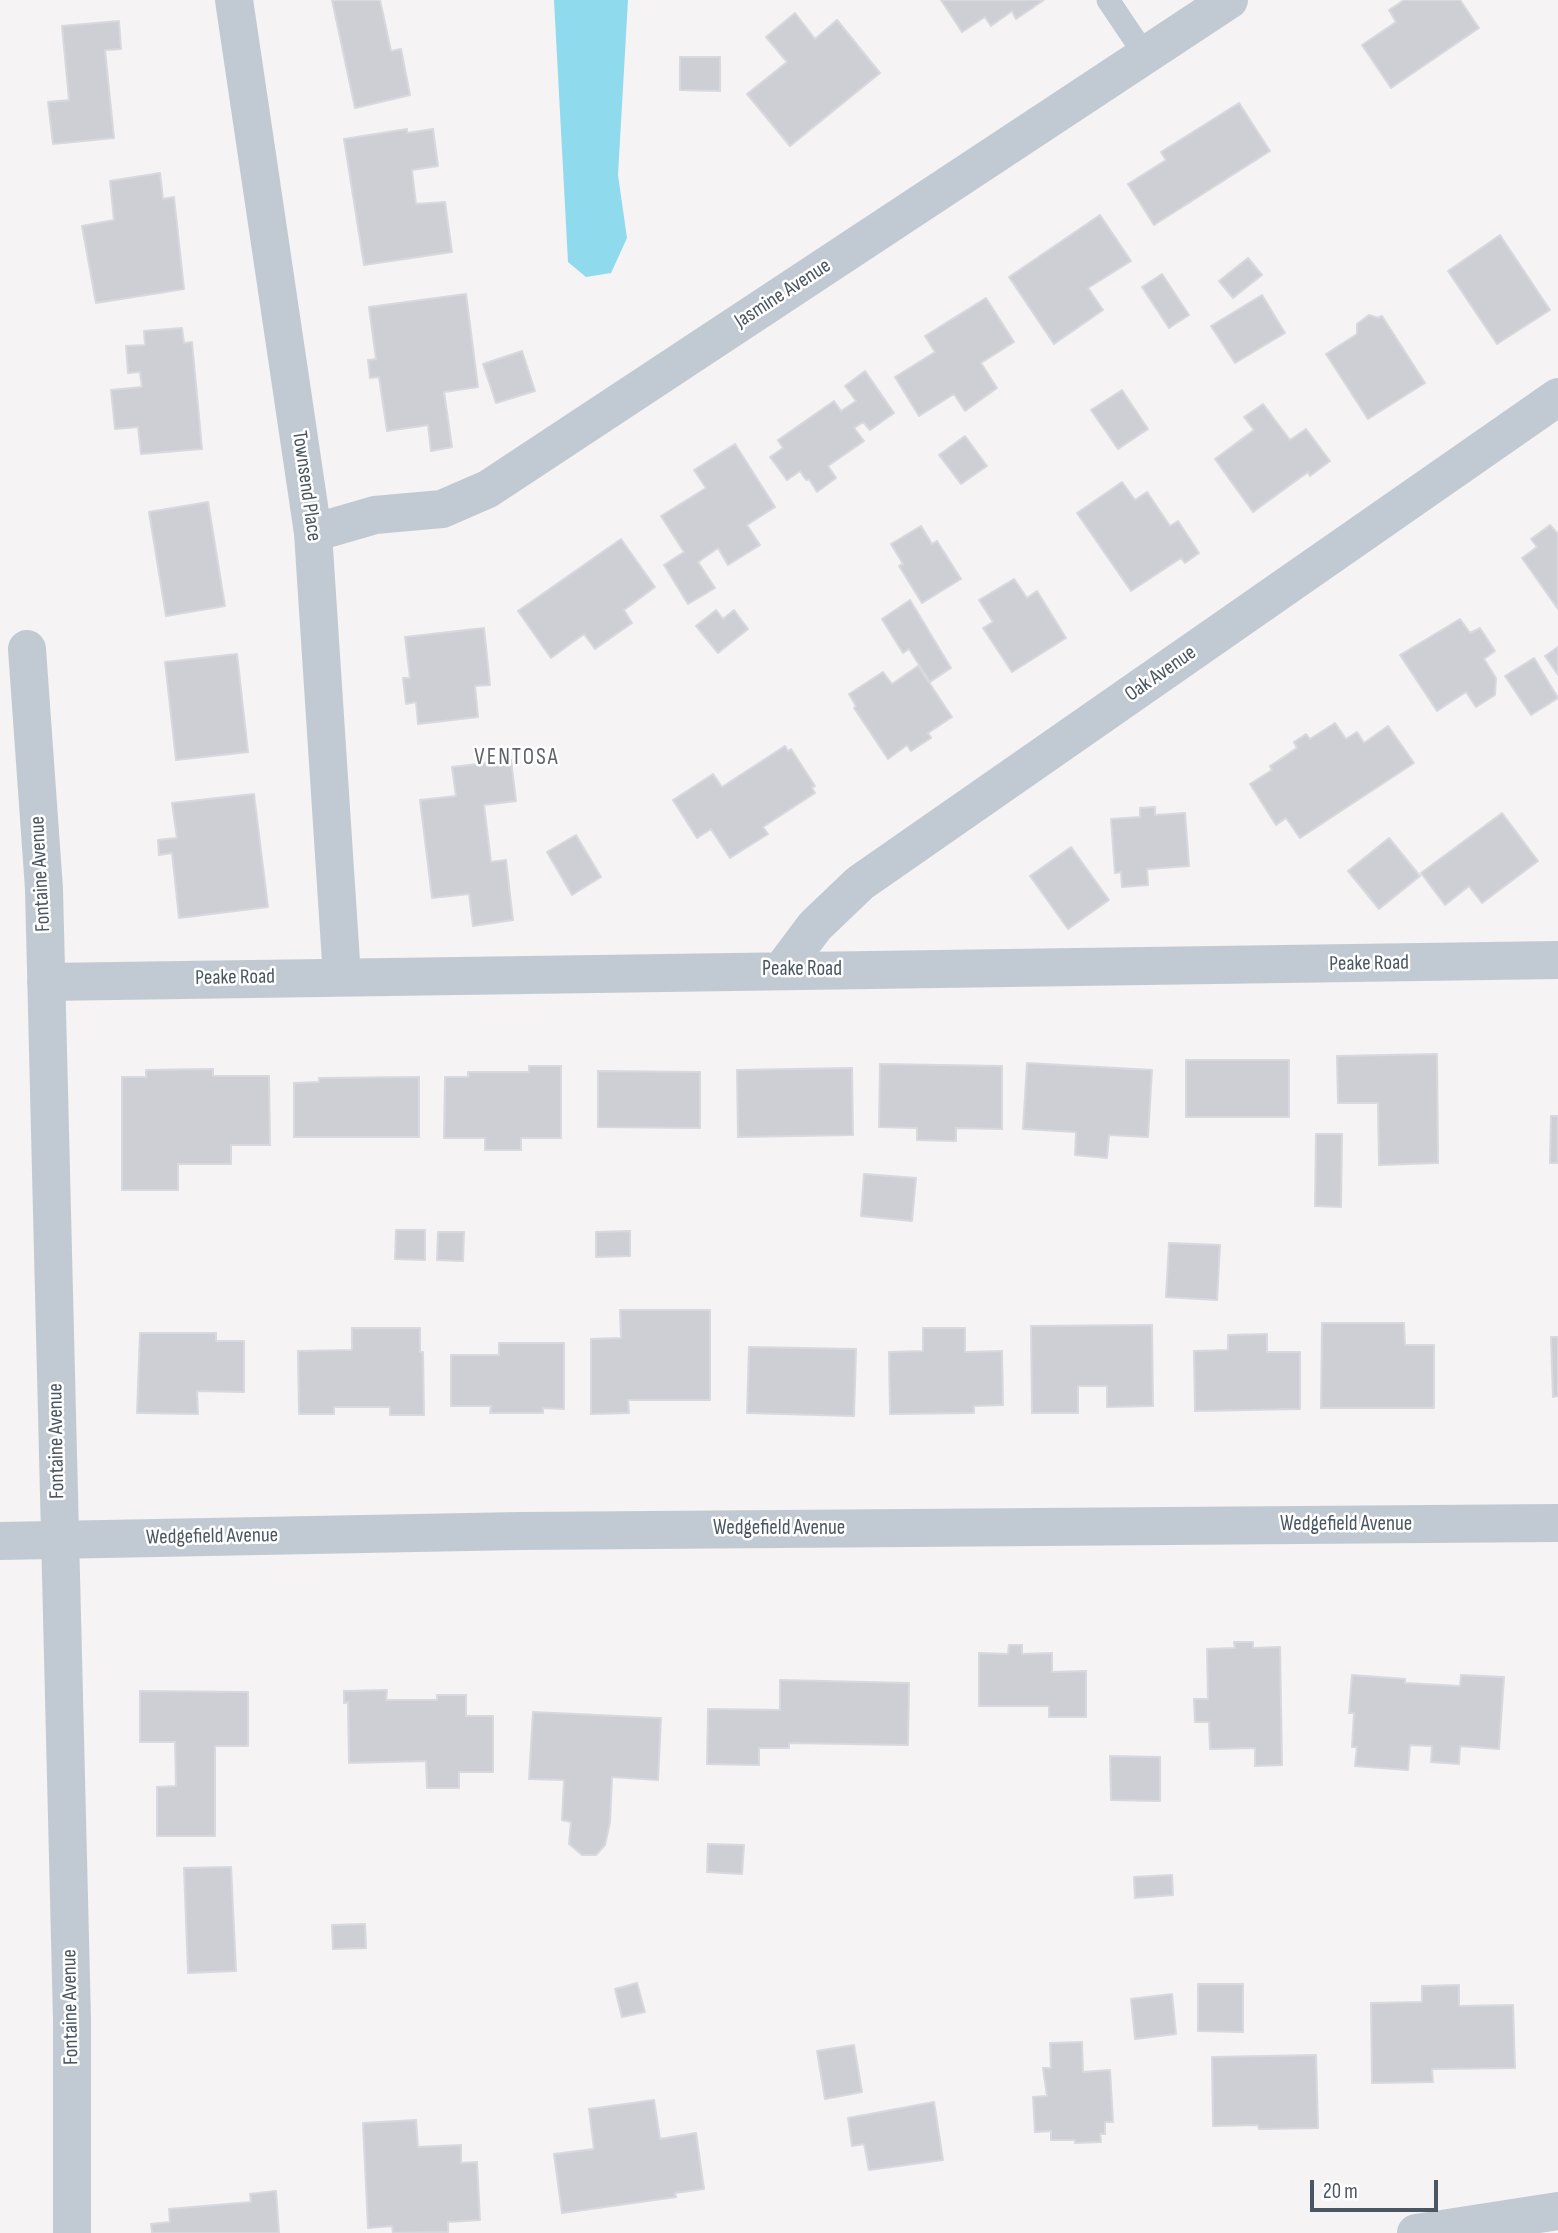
<!DOCTYPE html>
<html>
<head>
<meta charset="utf-8">
<style>
  body { margin:0 }
  #map { position:relative; width:1558px; height:2233px; overflow:hidden; background:#f5f3f3; font-family:"Sofia Sans Condensed",sans-serif }
  canvas { display:block }
  .scale { position:absolute; left:1310px; top:2180px; width:128px; height:32px; box-sizing:border-box; border:4px solid #4a5661; border-top:0; padding-left:9px; font-size:21px; line-height:24px; white-space:nowrap; color:#4a5661; -webkit-text-stroke:5px #fff; paint-order:stroke }
</style>
</head>
<body>
<div id="map">
<canvas width="1558" height="2233"></canvas>
<div class="scale">20 m</div>
</div>
<script>
const g = document.querySelector('canvas').getContext('2d');
g.lineJoin = 'round';
function fillPath(path, color) {
  g.fillStyle = color;
  g.fill(path, 'evenodd');
}
function trace(path, color, width, dash) {
  g.strokeStyle = color;
  g.lineWidth = width;
  g.lineCap = dash ? 'butt' : 'round';
  g.setLineDash(dash || []);
  g.stroke(path);
}
function write(font, color, halo, rows, align = 'center') {
  g.font = font + ' "Sofia Sans Condensed",sans-serif';
  g.lineWidth = 5;
  g.setLineDash([]);
  g.textBaseline = 'middle';
  g.strokeStyle = halo;
  g.fillStyle = color;
  for (const [text, x, y, turn = 0] of rows) {
    g.save();
    g.translate(x, y);
    g.rotate((+turn || 0) * Math.PI / 180);
    g.textAlign = isNaN(turn) ? turn : align;
    if (halo) g.strokeText(text, 0, 0);
    g.fillText(text, 0, 0);
    g.restore();
  }
}
fillPath(new Path2D(`
  M554 0H628L618 175 627 238 611 273 586 277 568 262Z`), '#90daee');
const building = new Path2D(`
  M332 0H380L391 51 401 49 410 95 355 108Z
  M941 0H1044L1016 19 1012 11 991 26 985 17 962 32Z
  M1404 0H1460L1479 28 1391 88 1362 45 1396 22 1389 10Z
  M795 13 815 39 837 20 880 73 790 146 747 94 787 62 766 37Z
  M119 21 121 49 105 50 114 138 53 144 48 102 69 100 62 26Z
  M680 57H720V91L680 90Z
  M1239 103 1270 151 1154 225 1128 184 1166 160 1161 152Z
  M407 129V133L433 129 438 166 412 170 416 204 445 202 452 252 364 265 344 139Z
  M160 173 163 199 174 197 184 289 96 303 82 226 114 220 110 181Z
  M1100 215 1131 261 1088 288 1103 310 1054 344 1009 277Z
  M1500 235 1550 310 1497 344 1448 271Z
  M1248 258 1262 275 1233 298 1219 281Z
  M1162 274 1189 315 1169 328 1142 287Z
  M466 294 478 387 444 392 452 447 431 451 428 425 387 431 379 377 370 378 368 360 376 359 369 307Z
  M1262 295 1285 333 1235 363 1211 326Z
  M986 298 1014 342 981 363 997 388 965 411 954 394 919 416 895 377 935 352 925 336Z
  M1369 315 1378 318 1382 316 1425 383 1368 419 1326 354 1357 334V324Z
  M182 328 184 343 192 342 202 449 141 454 138 427 115 429 111 390 142 387 140 372 128 373 126 346 145 345 144 331Z
  M522 351 535 391 496 403 483 364Z
  M865 371 894 413 870 430 863 422 854 428 864 441 828 466 836 478 817 492 809 479 806 480 800 471 787 480 770 457 783 448 778 440 834 401 841 411 856 401 845 386Z
  M1122 390 1148 429 1118 449 1091 410Z
  M1263 404 1290 440 1306 429 1330 461 1310 476 1308 472 1253 512 1215 459 1254 430 1244 417Z
  M965 436 987 466 961 484 939 455Z
  M735 444 775 507 747 525 760 545 728 565 718 548 698 562 715 588 688 604 664 565 684 552 661 516 706 488 694 470Z
  M1122 482 1135 500 1147 492 1170 526 1178 521 1199 553 1185 563 1181 558 1131 591 1077 513Z
  M208 502 225 606 166 616 149 512Z
  M1550 525 1558 534V609L1522 558 1537 547 1531 539Z
  M921 526 932 544 937 541 961 579 922 603 899 566 903 564 891 544Z
  M621 539 655 587 624 610 632 623 595 649 584 634 551 658 518 611Z
  M1014 579 1027 598 1037 591 1066 638 1012 672 983 628 993 622 979 600Z
  M910 600 951 668 930 682 909 649 903 653 882 619Z
  M716 610 723 619 734 610 748 629 718 653 696 626Z
  M1460 619 1470 633 1480 628 1495 651 1484 659 1496 678 1495 695 1476 707 1466 692 1437 711 1400 655Z
  M484 628 490 685 475 686 478 717 418 724 416 702 406 704 403 678H410L405 637Z
  M1558 647V675L1545 656Z
  M237 654 248 752 176 760 165 662Z
  M1534 658 1558 698 1531 715 1505 676Z
  M918 666 952 717 928 733 931 738 911 751 907 745 888 759 854 708 856 706 849 694 883 672 892 684Z
  M1335 723 1346 739 1357 732 1364 743 1388 726 1414 763 1300 838 1286 818 1276 825 1250 784 1272 770 1270 766 1297 748 1294 742 1306 734 1310 739Z
  M785 746 788 751 791 749 815 786 812 788 815 793 763 827 768 834 730 858 711 829 697 838 673 800 713 774 722 787Z
  M511 760 516 801 484 805 491 862 506 860 513 920 473 926 469 894 432 898 420 800 456 796 452 767Z
  M254 794 268 907 179 918 172 853 159 855 158 840 177 838 172 803Z
  M1155 807V815L1185 813 1189 866 1147 869 1148 885 1122 887 1121 872 1115 873 1111 819 1140 817V808Z
  M1502 813 1538 861 1482 903 1469 886 1445 905 1421 873Z
  M576 835 601 877 572 895 547 852Z
  M1389 838 1420 876 1379 909 1348 871Z
  M1071 847 1109 900 1068 929 1030 876Z
  M1437 1054 1438 1163 1379 1165 1378 1103H1338L1337 1056Z
  M1186 1060H1289V1117H1186Z
  M1027 1063 1152 1070 1148 1137 1109 1135 1107 1158 1075 1155 1076 1132 1023 1129Z
  M880 1064 1002 1066V1129L956 1128V1141L917 1140V1128L879 1127Z
  M529 1066H561V1138H521V1150H485V1138H444L445 1077H468V1072H529Z
  M852 1068 853 1135 738 1137 737 1070Z
  M213 1069V1076H269L270 1145H231V1164H178V1190H122V1077H146V1070Z
  M598 1071 700 1072V1128L598 1127Z
  M419 1077V1137H294V1083L319 1082V1078Z
  M1551 1116H1558V1163H1550Z
  M1316 1134H1342L1341 1207 1315 1206Z
  M864 1174 916 1178 912 1221 861 1216Z
  M396 1230H425V1260L395 1259Z
  M630 1231V1256L596 1257V1232Z
  M438 1232H464L463 1261 437 1260Z
  M1169 1243 1220 1245 1217 1300 1166 1297Z
  M620 1310H710V1400H628L629 1413 591 1414V1339L621 1338Z
  M1322 1323H1404L1405 1345H1434V1408H1321Z
  M1152 1325 1153 1406 1107 1407V1386H1078V1413H1032L1031 1326Z
  M352 1328H420V1352H423L424 1415H390V1407H334V1414H299L298 1351 352 1350Z
  M923 1328H965V1352L1002 1351 1003 1405 974 1406V1413L890 1414 889 1352 923 1351Z
  M140 1333H216V1341H244V1392L197 1391 198 1414 137 1413Z
  M1267 1334V1352H1300V1409L1195 1411 1194 1351 1228 1350V1335Z
  M1551 1337H1558V1396L1553 1397Z
  M499 1343H564V1409L543 1408V1413H490L491 1406H451V1355H499Z
  M749 1347 856 1349 854 1416 747 1413Z
  M1234 1642H1253V1648L1280 1647 1282 1765 1255 1766V1748L1210 1749 1209 1722H1195L1194 1699H1208L1207 1649 1235 1648Z
  M1009 1645H1022V1654L1052 1653V1672L1086 1671V1717H1049V1706H979V1653L1008 1654Z
  M1352 1675 1405 1679V1683L1460 1686 1461 1675 1504 1677 1499 1749 1460 1746 1459 1764 1431 1762 1432 1746 1410 1745 1408 1770 1355 1766 1357 1747H1352L1354 1713H1349Z
  M780 1680 909 1683 908 1745 789 1743V1748H759V1765L707 1764 708 1709 780 1710Z
  M387 1690 386 1700H437V1695H466V1716H493V1772H459V1788H427L426 1761 349 1763 348 1702 344 1703V1691Z
  M140 1691 248 1692V1746H215V1836H157V1787L176 1786 175 1742H140Z
  M533 1712 661 1718 658 1780 612 1777 610 1822 605 1845 596 1855H582L569 1844 571 1822 562 1820 564 1780 529 1779Z
  M1110 1756 1160 1757V1801L1111 1800Z
  M708 1844 744 1845 742 1874 707 1872Z
  M231 1867 236 1971 188 1973 184 1868Z
  M1172 1875 1173 1895 1135 1898 1134 1877Z
  M365 1924 366 1948 333 1949 332 1925Z
  M637 1983 645 2012 622 2017 615 1989Z
  M1198 1984H1243V2032L1198 2031Z
  M1459 1985V2006L1513 2005 1515 2068 1432 2069 1433 2082 1372 2083 1371 2003 1422 2002V1986Z
  M1172 1994 1176 2034 1135 2039 1131 1999Z
  M1082 2042 1083 2072 1110 2070 1113 2122H1105V2134H1100L1101 2142 1075 2143V2140H1051V2131L1035 2132 1033 2097 1047 2096 1043 2068H1051L1050 2043Z
  M854 2045 862 2092 825 2099 817 2051Z
  M1316 2055 1318 2128 1259 2129 1258 2125 1213 2126 1212 2057Z
  M654 2100 660 2139 696 2133 704 2189 675 2193 676 2197 562 2213 554 2154 594 2149 589 2109Z
  M934 2102 943 2160 869 2170 864 2144 852 2146 848 2118Z
  M416 2120 418 2147 461 2145V2163L477 2162 480 2220 448 2222V2232L393 2233 392 2226 368 2228 363 2123Z
  M276 2191 279 2233H152L151 2224 170 2222 169 2209 251 2202 250 2194Z`);
fillPath(building, '#cdcfd5');
trace(building, '#d7d9de', 2);
trace(new Path2D(`
  M1108 0 1145 55`), '#c1cad2', 23);
trace(new Path2D(`
  M234 0 313 533 342 977
  M313 533 375 515 442 509 488 489 1229 0
  M27 649 44 889 72 2019V2233
  M782 970 815 926 860 883 1558 397
  M46 982C550 973 1054 969 1558 960
  M0 1541 520 1531 1558 1523
  M1416 2233 1558 2211`), '#c1cad2', 38);
write('21px', '#4a5661', '#fff', [
  ["Jasmine Avenue",783,294,-33],
  ["Townsend Place",306,486,82],
  ["Oak Avenue",1161,674,-35],
  ["Fontaine Avenue",41,874,-93],
  ["Peake Road",1369,964,-1],
  ["Peake Road",802,970],
  ["Peake Road",235,978,-1],
  ["Fontaine Avenue",57,1441,-91],
  ["Wedgefield Avenue",1346,1525],
  ["Wedgefield Avenue",779,1529],
  ["Wedgefield Avenue",212,1537,-1],
  ["Fontaine Avenue",71,2007,-91]
]);
g.letterSpacing = '2px';
write('23px', '#5f6368', '#fff', [
  ["VENTOSA",517,758]
]);
g.letterSpacing = '0px';
</script>
</body>
</html>
